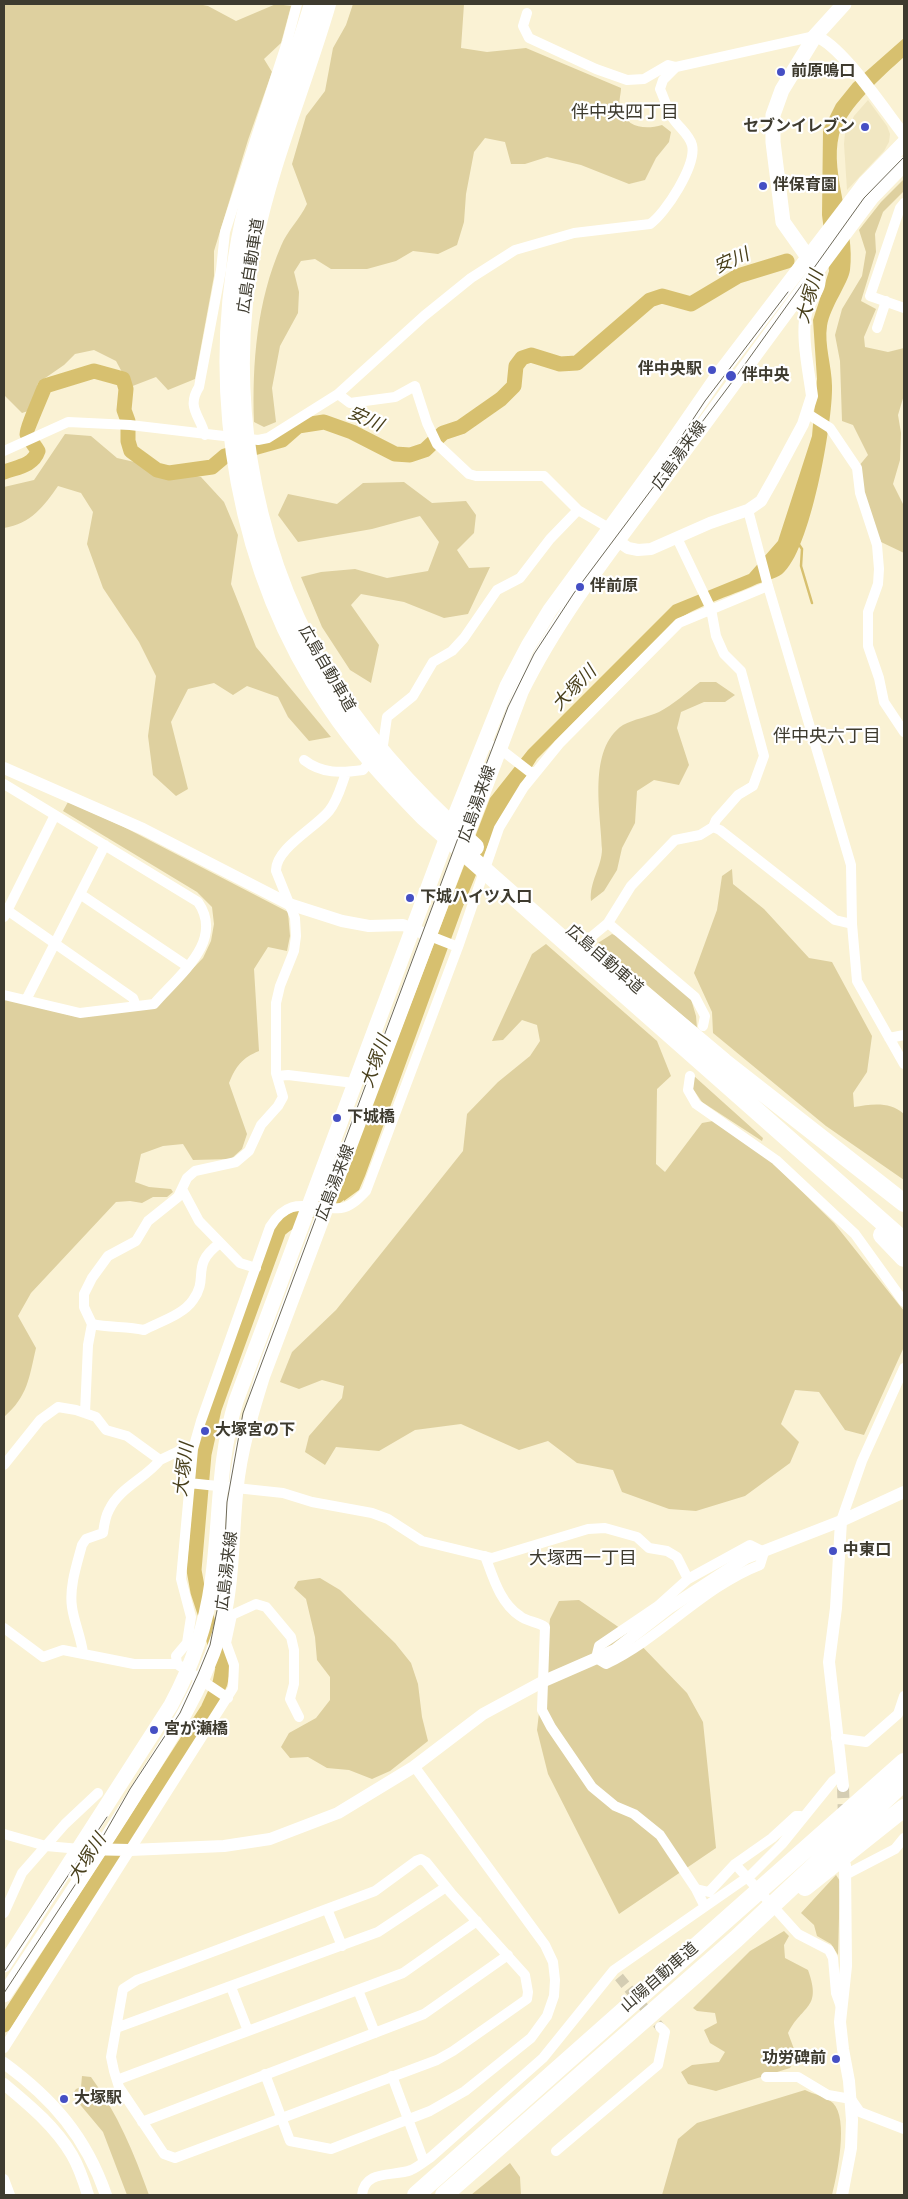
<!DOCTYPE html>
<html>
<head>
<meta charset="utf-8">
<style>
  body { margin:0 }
  #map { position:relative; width:908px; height:2199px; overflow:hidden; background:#faf2d4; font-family:"Nunito Sans",sans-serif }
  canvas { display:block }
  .frame { position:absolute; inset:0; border:5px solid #3e3b2f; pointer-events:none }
</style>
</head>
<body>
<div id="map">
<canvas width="908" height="2199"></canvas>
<div class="frame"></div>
</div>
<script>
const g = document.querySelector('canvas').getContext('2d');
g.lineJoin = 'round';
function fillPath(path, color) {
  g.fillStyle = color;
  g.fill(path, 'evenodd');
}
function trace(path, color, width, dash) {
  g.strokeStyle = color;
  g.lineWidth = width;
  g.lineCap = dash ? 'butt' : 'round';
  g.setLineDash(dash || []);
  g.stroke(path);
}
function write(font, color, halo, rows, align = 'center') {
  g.font = font + ' "Nunito Sans","Noto Sans JP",sans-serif';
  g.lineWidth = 4.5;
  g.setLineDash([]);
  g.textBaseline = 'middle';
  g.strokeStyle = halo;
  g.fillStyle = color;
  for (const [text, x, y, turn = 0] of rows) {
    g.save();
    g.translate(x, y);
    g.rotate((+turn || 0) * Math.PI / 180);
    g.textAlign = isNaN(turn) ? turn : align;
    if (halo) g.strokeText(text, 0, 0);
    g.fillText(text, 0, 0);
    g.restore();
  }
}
fillPath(new Path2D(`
  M868 100 887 126 890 134 889 142 884 151 847 190 844 144 845 133 854 116Z`), '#f1e7c2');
fillPath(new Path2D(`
  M4 4H198L208 6 236 21 276 4 291 6 281 43 264 59 272 72 248 140 214 251V276L195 379 168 390 156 377 130 387 116 361 94 350 75 354 64 365 38 383 31 410 22 413 4 395Z
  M353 4H464L461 48 487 52 526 48 621 88C621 94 618 103 620 108 626 128 645 130 662 125L671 132 669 142 656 158 645 180 629 184 581 165 547 157 525 164H511L505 142 485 138 474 152 466 194 464 222 457 245 438 254 413 251 396 261 367 269H331L315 259 301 261 294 272 299 292 298 313 280 346 272 388 276 422 264 427 254 422C252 363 257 301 281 246 287 231 300 219 307 204L292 164 306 116 325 91 333 48 346 25Z
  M904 179V191L883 212 875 234 876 252 861 301 876 309 864 337 865 347 888 352 904 348V395L898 415 901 433 900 460 893 484 904 506V553L881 542 868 510 858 467 868 455 853 425 842 421 840 361 835 335 842 309 862 276 866 252 859 230 881 202Z
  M65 434 91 436 117 458 201 477 224 502 238 535 231 584 256 647 331 737 309 741 288 717 278 697 247 686 233 695 214 683 188 689 171 722 188 789 176 796 153 775 148 736 156 676 139 642 103 588 87 544 93 512 81 493 58 486C44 506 31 524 4 528V487L34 480Z
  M404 482 432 503 466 501 476 515 474 533 457 550 469 568 490 567 468 614 444 618 404 602 361 594 351 605 379 645 371 683 350 670 322 627 301 577 321 572 355 569 387 578 428 571 439 542 420 516 372 529 298 542 278 515 288 494 337 504 363 483Z
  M700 682H716L735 695 725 702H704L681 712 677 728 689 765 679 785 654 780 637 791 635 823 622 848 617 870 604 891 591 901C589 882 602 867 602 849 601 813 587 749 623 725 634 719 648 717 659 712 673 705 687 692 700 682Z
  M68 802 122 826 288 912 290 936 287 951 268 947 254 969 259 1051C242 1058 236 1066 229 1083L247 1134 242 1149 231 1159 193 1160 183 1144 163 1146 141 1154 135 1182 149 1187 171 1189 173 1192 167 1197H153L142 1203 130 1201 116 1202 31 1293 18 1316 36 1348C29 1378 28 1396 4 1417V999L78 1017 156 1007 203 958 211 941 214 924 212 907 197 892 63 811Z
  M732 869 733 884 764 909 809 958 832 962 872 1036 867 1072 853 1093 854 1107C871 1104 890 1101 904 1114V1180L826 1126 713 1033 712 1012 694 973 717 910 722 876Z
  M612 934 619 937 691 999 696 1016 697 1028 598 943Z
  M546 944 657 1041 671 1076 657 1089 656 1164 665 1172 702 1123 713 1121 771 1161 834 1223 904 1311V1347L864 1435 845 1430 819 1392 795 1390 781 1424 799 1442 790 1463 745 1496 696 1511 669 1509 622 1492 613 1470 577 1463 548 1441 519 1450 461 1424 415 1430 379 1451 336 1447 325 1465 305 1452 309 1436 342 1398 344 1386 322 1380 299 1389 280 1382 292 1352 336 1310 463 1151 467 1114 498 1082 530 1056 540 1041 537 1025 522 1020 503 1040 492 1041 532 954Z
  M694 1076 763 1138 762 1141 702 1102 693 1089Z
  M320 1578 340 1590 395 1643 411 1663 418 1684 422 1717 428 1741 390 1771 372 1779 349 1770 327 1768 308 1757 290 1758 281 1747 289 1733 316 1718 330 1700V1677L317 1660 315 1637 306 1599 294 1588 298 1581Z
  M579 1600 633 1637 687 1693 703 1722 716 1848 619 1914 548 1774 537 1730 550 1619 559 1601Z
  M836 1875 840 1881 838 1955 831 1944 817 1936 814 1925 801 1913Z
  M784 1931 789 1936 784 1945 785 1958 808 1970C822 2009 803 2004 788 2033L797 2057 790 2068 716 2091 688 2084 681 2072 692 2065 719 2062 725 2052 710 2043 704 2030 717 2023 715 2013 697 2011 693 2008 750 1951Z
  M82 2076 91 2077C118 2114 134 2153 149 2195H127L103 2132 72 2095 76 2089 81 2087Z
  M805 2090C813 2094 827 2097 833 2103 849 2119 837 2175 832 2195H662L678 2139 697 2123Z
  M510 2163 520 2177 521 2195H471Z`), '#ded09f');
fillPath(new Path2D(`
  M904 38V57C884 75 846 108 839 135 829 175 856 228 850 270 848 284 830 307 827 326 824 344 832 367 832 386 833 422 810 553 782 574 775 579 765 581 757 584 729 597 697 605 672 624L537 759 498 821 462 909 365 1176 359 1190 344 1201V1178L490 798 528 750 673 605 749 574 778 541 812 436 817 379 813 320 829 271 822 215 823 130 836 104 853 83Z`), '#d7c06f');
trace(new Path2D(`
  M798 543 802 549 801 566 812 603`), '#d7c06f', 2.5);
trace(new Path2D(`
  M4 472C17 467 33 466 38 451 35 446 29 439 27 434 26 430 42 394 45 386L94 371 123 379 126 389 124 410 128 421V441L131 451 157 470 169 473 212 467 225 456 282 440 298 426 324 422 352 432 395 454 410 455 425 450 443 433 461 427 501 399 514 386 516 366 522 358 531 355 560 364 577 363 650 300 662 296 691 304 738 276 787 261
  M4 2025 208 1709 220 1683 223 1668 198 1592 194 1570 204 1454 214 1409 279 1230C300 1210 345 1202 355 1175`), '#d7c06f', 15);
trace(new Path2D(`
  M619 1977 660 2027`), '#d4cdb3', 10, [10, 5]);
trace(new Path2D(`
  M843 1786 844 1820`), '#d4cdb3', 12, [12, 6]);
trace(new Path2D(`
  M527 13 523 26 529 38 596 69 627 80 644 79 668 65 676 67
  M904 203 900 208 870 296 904 308
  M877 328 886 301
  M338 394 350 403 395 397 415 386 427 423 437 444 469 474 476 476H544L578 510 609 528
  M808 414 830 428 857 468 860 493 877 545 879 569 878 584 868 612V646L879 678 884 702 904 732
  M205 435C200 415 186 408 199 387L221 270 225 232 287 42 297 4
  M4 451 68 422 130 425 258 440 268 438 338 394 424 316 471 278 515 250 574 233 650 224C665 214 697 165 692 145 689 134 678 127 672 117 667 108 664 98 660 89L663 80 676 67 815 36
  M748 510 768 586 851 865 852 924 857 981 904 1064
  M677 538 711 609 716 636 724 654 741 671 764 756 753 786 738 795 716 820 713 827
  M485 743 499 748 530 772H534
  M304 760C322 774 341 773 363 770L383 745 387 717 413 696 433 662 452 651 464 638 497 590 520 578 550 539 578 510
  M4 784 198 902C225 941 179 975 154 1004L80 1013 4 995
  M80 894 187 966
  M4 908 133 998 136 1006
  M4 917 55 815
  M608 923 695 997 705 1016 703 1026
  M430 936 458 947
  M590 938 608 923 631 886 675 840 700 835 713 827 720 830 835 920 852 924
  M26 1000 105 845
  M889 1038 904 1035
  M277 1076 288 1075 354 1083
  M690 1076 688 1090 696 1104 776 1160 855 1234 904 1302
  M182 1189 199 1221 240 1263 256 1268
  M92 1324C110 1328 126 1326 144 1330 159 1322 183 1315 193 1300 210 1277 189 1266 220 1243
  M85 1413 88 1345 92 1324 84 1307V1294L92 1278 108 1256 136 1241 148 1221 178 1197 187 1178 195 1171 236 1162 249 1151 261 1125 278 1106 283 1097 276 1073V1003L280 986 294 951 296 936 295 918 276 871C275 849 315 828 329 811 338 800 341 786 346 773
  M4 1465 40 1420 58 1407 76 1410 96 1417 106 1430 127 1436 160 1460 181 1450 193 1449
  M189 1483 283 1493 312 1502 372 1513 388 1519 422 1541 492 1558 588 1529 605 1528 637 1537 649 1548 667 1551 677 1557 688 1579
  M841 1521 862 1461 904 1368
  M750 1545 764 1552 760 1565C703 1587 661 1638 606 1664L596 1658 599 1646 658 1606 688 1579Z
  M485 1556C493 1577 500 1603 520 1616 527 1622 537 1621 545 1627L542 1710 551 1727 592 1787 615 1806 634 1814 660 1835 696 1889 704 1905
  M4 1628 43 1657 63 1650 134 1664H177
  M83 1653C81 1637 74 1622 72 1607 69 1587 77 1564 82 1545L86 1539 103 1533C104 1526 105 1517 109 1510 119 1488 146 1478 160 1460
  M228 1698 177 1664 176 1656 187 1643 191 1617 181 1579 193 1449 201 1421 270 1227C291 1193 310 1211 341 1208 351 1207 359 1198 366 1191L458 947 499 828 524 787 559 744 679 623 768 586
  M836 1738 866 1742 898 1714 904 1696
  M4 1834 46 1846 80 1849
  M421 1859 426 1862 451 1893 525 1975 528 1992 527 1999 453 2051 437 2060 175 2158 164 2154 119 2087 114 2071 111 2057 123 1989 137 1980 375 1891 416 1861Z
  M735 1864 798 1934 829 1950 833 1958 836 1993 841 2007
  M845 1875 895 1849 904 1838
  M696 1889 709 1892 735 1864 772 1838 796 1816H800
  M327 1909 342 1946
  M4 1913 22 1873 65 1824 98 1793
  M231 1987 248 2031
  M358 1990 375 2033
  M116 2028 378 1932 446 1887
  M4 2048 233 1688 234 1665 226 1643 232 1615 256 1604 266 1607 291 1637 294 1650V1684L290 1699 299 1717
  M265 2074 290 2141 331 2149 430 2111 465 2091 531 2038 547 2016 554 1996 555 1980 553 1962 545 1945 414 1766
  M392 2076 424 2162
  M766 2077H798L828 2095 851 2099 860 2112 904 2129
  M117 2080 403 1973 477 1921
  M142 2122 424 2014 508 1955
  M556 2151 658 2065 665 2032 660 2027
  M4 2179 10 2195
  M362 2195C365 2169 393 2177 411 2170 418 2167 425 2161 431 2157L543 2058 614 1970 752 1874 782 1844 833 1781 841 1775`), '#fff', 10);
trace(new Path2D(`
  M815 36C841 44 885 111 904 135
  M613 533 618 541 628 548 638 550 651 549 710 523 748 510 761 501 774 478 803 424 812 396C809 372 800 333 807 310 812 295 825 287 817 271
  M4 768 143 829 289 904 342 921 369 926 403 925 430 936
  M841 1521 836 1608 829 1662 843 1786
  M80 1849 130 1850 224 1846 270 1839 338 1813 412 1768 483 1714 544 1681 615 1650 669 1608 746 1558 841 1521 904 1492
  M4 2063C53 2099 86 2137 106 2195
  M4 2084C29 2105 55 2126 72 2155 79 2167 84 2182 88 2195
  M842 2195 851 2148 852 2120 849 2081 843 2049 840 2022 846 1966 845 1865`), '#fff', 12);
trace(new Path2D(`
  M812 263 783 222 773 142V115L782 90 815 36 844 4
  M4 1965 171 1705C192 1666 206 1626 212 1582 221 1519 217 1464 236 1401L456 813 507 686 528 646 550 610 662 457 720 373 865 183 904 143
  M4 1995C48 1929 92 1863 134 1796 167 1744 200 1695 219 1635 233 1589 231 1538 236 1489 240 1450 251 1413 263 1375L521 692C561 611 618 541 671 469 738 378 804 287 872 197L904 164`), '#fff', 15);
trace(new Path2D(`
  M313 4C290 83 255 159 240 240 210 398 239 572 330 706 357 747 390 782 424 817L904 1241
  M327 4C304 83 271 159 254 240 223 384 248 539 321 667 361 735 416 795 475 847
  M611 967 724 1062 904 1203
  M882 1235 904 1258
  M805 1887 904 1808
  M416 2195 904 1762
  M444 2195 736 1939 904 1782`), '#fff', 18);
trace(new Path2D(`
  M668 457 705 401 788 292
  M4 1972 107 1817
  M4 1993 77 1882 130 1789 180 1713 198 1674 210 1645 223 1581 227 1502 243 1413 464 822 508 707 534 654 574 593 735 378 864 198 904 157`), '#6d6959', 1);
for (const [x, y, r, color] of [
  [781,72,5,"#454fc4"],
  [865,127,5,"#454fc4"],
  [763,186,5,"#454fc4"],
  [712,370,5,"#454fc4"],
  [731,376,6,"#454fc4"],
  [580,587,5,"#454fc4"],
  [410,898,5,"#454fc4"],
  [337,1118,5,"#454fc4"],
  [205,1431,5,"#454fc4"],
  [833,1551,5,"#454fc4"],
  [154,1730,5,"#454fc4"],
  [836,2059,5,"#454fc4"],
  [64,2099,5,"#454fc4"]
]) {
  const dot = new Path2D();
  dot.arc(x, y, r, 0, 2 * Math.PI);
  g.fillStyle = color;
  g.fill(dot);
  trace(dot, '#fff', 2);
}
write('bold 16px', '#3e3b2f', '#fff', [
  ["前原鳴口",791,72],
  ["セブンイレブン",855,127,"right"],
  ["伴保育園",773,186],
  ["伴中央駅",702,370,"right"],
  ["伴中央",742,376],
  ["伴前原",590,587],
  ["下城ハイツ入口",420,898],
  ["下城橋",347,1118],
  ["大塚宮の下",215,1431],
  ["中東口",843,1551],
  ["宮が瀬橋",164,1730],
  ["功労碑前",826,2059,"right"],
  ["大塚駅",74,2099]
], 'left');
write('16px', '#3e3b2f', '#fff', [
  ["広島自動車道",252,266,-81],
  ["広島湯来線",680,456,-54],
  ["広島自動車道",326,669,60],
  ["広島湯来線",478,804,-70],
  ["広島自動車道",604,960,41],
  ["広島湯来線",336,1183,-69],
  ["広島湯来線",228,1571,-83],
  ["山陽自動車道",660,1978,-41]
]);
write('18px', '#3e3b2f', '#fff', [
  ["伴中央四丁目",625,114],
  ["伴中央六丁目",827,738],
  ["大塚西一丁目",583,1560]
]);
write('italic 18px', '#483f1b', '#fff', [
  ["安川",732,262,-24],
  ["大塚川",811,297,-74],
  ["安川",365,420,24],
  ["大塚川",575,689,-46],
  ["大塚川",377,1062,-70],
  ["大塚川",185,1470,-83],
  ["大塚川",88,1859,-57]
]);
</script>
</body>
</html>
